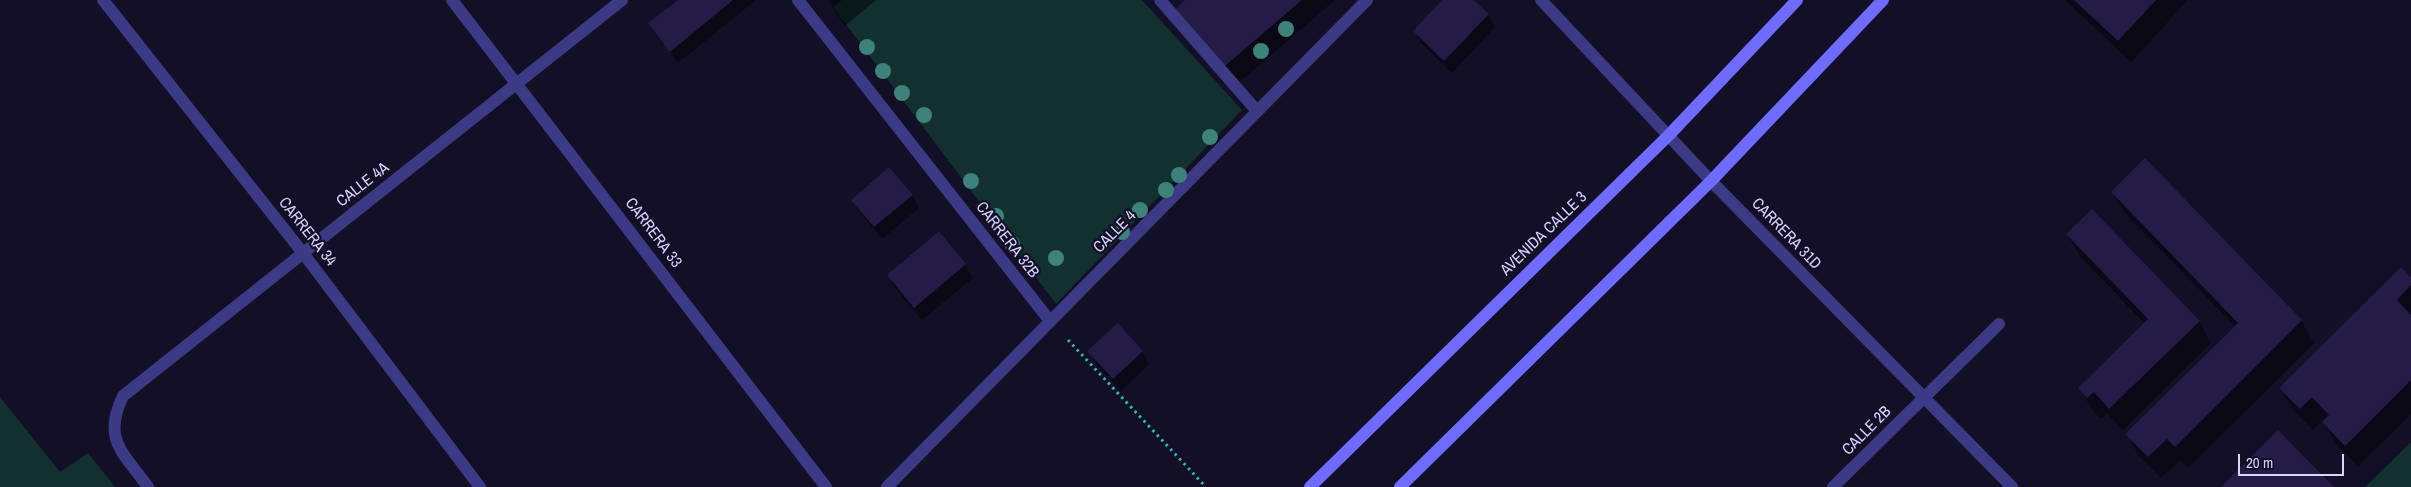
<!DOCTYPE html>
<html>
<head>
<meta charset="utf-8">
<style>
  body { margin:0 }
  #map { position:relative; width:2411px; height:487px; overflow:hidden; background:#130f26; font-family:"Archivo Narrow",sans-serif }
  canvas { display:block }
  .scale { position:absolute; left:2238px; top:454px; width:106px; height:22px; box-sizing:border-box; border:2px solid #d9d4ff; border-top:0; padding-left:6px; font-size:15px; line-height:18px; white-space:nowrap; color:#d9d4ff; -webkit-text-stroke:4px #130f26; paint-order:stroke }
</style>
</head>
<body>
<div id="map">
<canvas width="2411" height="487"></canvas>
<div class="scale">20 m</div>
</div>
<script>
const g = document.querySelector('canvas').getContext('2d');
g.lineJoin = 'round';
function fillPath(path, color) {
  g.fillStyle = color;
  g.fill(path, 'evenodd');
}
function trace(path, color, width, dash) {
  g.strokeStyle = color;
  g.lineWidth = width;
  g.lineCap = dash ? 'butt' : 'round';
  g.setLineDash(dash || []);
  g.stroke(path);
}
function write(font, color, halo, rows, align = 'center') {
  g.font = font + ' "Archivo Narrow",sans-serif';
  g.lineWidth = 4.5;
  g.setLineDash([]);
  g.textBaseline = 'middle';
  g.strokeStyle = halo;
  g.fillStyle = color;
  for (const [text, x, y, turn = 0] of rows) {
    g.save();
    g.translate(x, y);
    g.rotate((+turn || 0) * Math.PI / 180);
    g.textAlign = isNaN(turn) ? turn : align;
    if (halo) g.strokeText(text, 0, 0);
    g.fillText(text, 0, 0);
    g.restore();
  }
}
fillPath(new Path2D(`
  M842 0H1142L1242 110 1056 304 833 7Z
  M0 397 60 472 88 453 115 487H0Z
  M2411 442V487H2365Z`), '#12302f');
fillPath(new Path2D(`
  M679 0H756L678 63 650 24Z
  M828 0H876L845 26Z
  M1187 0H1335L1236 85Z
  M1444 0H1473L1488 14 1495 27 1452 73 1422 44 1414 31Z
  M2065 0H2188L2131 62Z
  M2145 160 2301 321 2314 343 2188 468 2180 460 2161 478 2139 456 2127 434 2236 327 2125 213 2112 192Z
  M912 195 919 208 882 239 860 213 853 200Z
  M939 233 965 265 973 278 922 320 895 288 888 275Z
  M2067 234 2199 321 2211 343 2123 430 2107 413 2101 419 2092 410 2080 388 2145 324 2080 256Z
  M2411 278V414L2358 466 2336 444 2323 420 2313 430 2293 410 2280 389Z
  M1089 351H1142L1149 364 1121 391 1096 364Z`), '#0007');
fillPath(new Path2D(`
  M678 0H733L670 52 648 23Z
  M1185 0H1302L1225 66 1174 10Z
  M1442 0H1474L1489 14 1444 61 1413 31Z
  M2074 0H2156L2118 41Z
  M2145 158 2302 320 2175 447 2167 439 2148 457 2125 434 2238 323 2111 192Z
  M889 167 913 195 874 227 851 200Z
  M2092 209 2200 321 2109 409 2094 392 2087 398 2078 388 2148 319 2066 234Z
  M939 231 966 264 914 308 887 275Z
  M2401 267 2411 277V285L2397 300 2411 315V380L2345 446 2322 422 2329 415 2312 397 2300 409 2279 388Z
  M1118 323 1143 351 1113 379 1087 351Z
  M2278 430 2334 487H2221Z`), '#241b47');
trace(new Path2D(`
  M1068 340 1206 487`), '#2fb8b0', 3, [2.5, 4]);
trace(new Path2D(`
  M1160 0 1257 111`), '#3d3a85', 12);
trace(new Path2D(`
  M103 0 303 253 480 487
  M452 0 826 487
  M798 0 1050 321
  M148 487C123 452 102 440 123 396L622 0
  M887 487 1367 0
  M1833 487 1999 324`), '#3d3a85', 12);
trace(new Path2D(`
  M1541 0 1711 181 2012 487`), '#3d3a85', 12);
trace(new Path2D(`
  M1310 487 1669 135 1797 0
  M1400 487 1711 181 1883 0`), '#6f6bff', 12);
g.fillStyle = '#3d827b';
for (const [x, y] of [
  [1286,29],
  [867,47],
  [1261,51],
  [883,71],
  [902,93],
  [924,115],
  [1210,137],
  [1179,175],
  [971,181],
  [1166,190],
  [1140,210],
  [996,216],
  [1122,232],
  [1012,244],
  [1056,258]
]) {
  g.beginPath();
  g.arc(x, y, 8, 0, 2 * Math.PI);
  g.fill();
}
write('16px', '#d9d4ff', '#130f26', [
  ["CALLE 4A",363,185,-38],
  ["CARRERA 34",307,232,52],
  ["CALLE 4",1115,232,-45],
  ["CARRERA 33",653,233,53],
  ["AVENIDA CALLE 3",1544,234,-44],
  ["CARRERA 31D",1786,234,46],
  ["CARRERA 32B",1007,240,52],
  ["CALLE 2B",1867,431,-45]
]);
</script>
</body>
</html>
